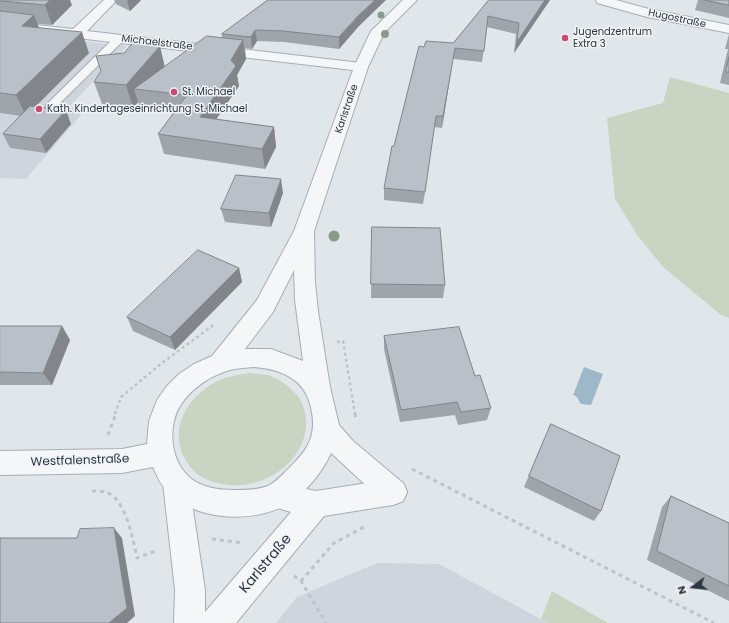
<!DOCTYPE html>
<html>
<head>
<meta charset="utf-8">
<style>
  body { margin:0 }
  #map { position:relative; width:729px; height:623px; overflow:hidden; background:#e1e6ea; font-family:Poppins,sans-serif }
  canvas { display:block }
  .north { position:absolute; left:673px; top:567px; width:40px; height:40px; -webkit-text-stroke:3px #f1f4f7; paint-order:stroke; rotate:255deg; font-size:11px; font-weight:700; line-height:16px; text-align:center; color:#2a3641 }
  .north::after { content:''; display:block; margin:auto; width:14px; height:18px; background:#2a3641; clip-path:polygon(50% 0,100% 100%,50% 72%,0 100%) }
</style>
</head>
<body>
<div id="map">
<canvas width="729" height="623"></canvas>
<div class="north">N</div>
</div>
<script>
const g = document.querySelector('canvas').getContext('2d');
g.lineJoin = 'round';
function fillPath(path, color) {
  g.fillStyle = color;
  g.fill(path, 'evenodd');
}
function trace(path, color, width, dash) {
  g.strokeStyle = color;
  g.lineWidth = width;
  g.lineCap = dash ? 'butt' : 'round';
  g.setLineDash(dash || []);
  g.stroke(path);
}
function write(font, color, halo, rows, align = 'center') {
  g.font = font + ' Poppins,sans-serif';
  g.lineWidth = 3;
  g.setLineDash([]);
  g.textBaseline = 'middle';
  g.strokeStyle = halo;
  g.fillStyle = color;
  for (const [text, x, y, turn = 0] of rows) {
    g.save();
    g.translate(x, y);
    g.rotate((+turn || 0) * Math.PI / 180);
    g.textAlign = isNaN(turn) ? turn : align;
    if (halo) g.strokeText(text, 0, 0);
    g.fillText(text, 0, 0);
    g.restore();
  }
}
fillPath(new Path2D(`
  M45 37 127 46 69 107 85 110 26 179 0 178V79Z
  M377 563 439 564 548 623H276L297 597Z`), '#cfd5dc');
fillPath(new Path2D(`
  M670 77 729 93V318L721 315 663 267 638 236 615 199 607 118 663 103Z
  M250 373C255 374 262 374 268 375 277 378 286 384 293 391 302 399 306 411 306 423 306 462 264 489 228 485 215 483 202 480 193 470 166 440 180 403 212 384 223 377 236 375 250 373Z
  M552 591 608 623H548L541 619Z`), '#c9d4c2');
fillPath(new Path2D(`
  M584 367 603 374 591 405 581 404 576 396 573 395Z`), '#9db8c9');
const service = new Path2D(`
  M119 36 123 37 124 39 123 41 56 107H48L46 105 48 103 115 37Z`);
const minor = new Path2D(`
  M104 0H117L87 31 361 63 366 64 368 67 366 70 361 71 0 29V21L73 29Z
  M596 0H616L649 9 729 25V33L647 17 597 3Z
  M176 470 186 474 189 483 205 590V612L291 512 267 505 263 496 267 487 277 483 316 491 393 479 403 483 407 492 403 501 393 505 324 516 236 623H174L175 590 163 483 166 474Z`);
const tertiary = new Path2D(`
  M403 0H417L384 33 368 67 314 231 315 283 318 311 330 387 339 425 353 441 403 483 407 492 403 501 393 505 383 501 331 453C322 473 306 492 288 504 253 524 195 521 167 491 160 484 157 476 153 467L122 473 0 475V451L122 449 147 444 149 421 157 400 167 386 179 374 194 364 212 356 257 300 294 231 354 67 371 31ZM294 270 295 300 303 361 271 349H245L273 312ZM254 367C278 369 303 377 310 404 318 433 310 448 289 468 283 474 276 482 268 486 258 490 245 490 235 490 225 490 214 489 205 486 178 477 168 447 174 421 179 398 203 379 224 372 233 368 244 368 254 367Z`);
trace(service, '#a6aeb4', 2);
trace(minor, '#a6aeb4', 2);
trace(tertiary, '#a6aeb4', 2);
trace(new Path2D(`
  M337 342 343 341 355 414
  M115 414 121 397 162 363 215 324`), '#bfc4c8', 2.5, [3, 3]);
trace(new Path2D(`
  M355 413 356 420
  M108 435 116 413
  M412 469 714 623
  M92 491C96 491 101 491 105 492 126 497 133 540 137 558L155 551
  M212 539 244 543
  M294 576 301 581 326 623
  M301 581 334 543 364 527`), '#bfc4c8', 3, [4, 4]);
fillPath(service, '#f4f6f8');
fillPath(minor, '#f4f6f8');
fillPath(tertiary, '#f4f6f8');
g.fillStyle = '#8a9b88';
for (const [x, y, r] of [
  [381,15,3.5],
  [385,34,4],
  [334,236,5.5]
]) {
  g.beginPath();
  g.arc(x, y, r, 0, 2 * Math.PI);
  g.fill();
}
fillPath(new Path2D(`
  M0 0 72 5 52 25 37 24 39 28 89 53 36 106 71 124 46 153 10 148 3 134 21 116 0 113Z
  M114 0H141L130 11 116 4Z
  M268 0 358 27 339 49 284 42 257 41 252 49 245 48 246 59 237 75 239 86 216 119 274 127 276 147 265 169 164 154 158 134 174 113 140 108 138 102 133 108 102 104 94 82 165 66 222 38V34Z
  M489 0H550L514 53 516 34 487 27 482 62 453 59 442 128 434 127 423 204 384 200V188L394 146 424 47 453 43Z
  M698 0H729V18L695 10Z
  M729 34V85L720 83 728 49H725Z
  M283 193 271 227 225 222 221 209Z
  M372 227 445 285 443 298H371Z
  M239 268 242 282 175 350 133 331 127 317Z
  M0 326H62L70 340 52 385H0Z
  M384 336 475 376 491 408 487 420 458 425 455 415 400 422 384 349Z
  M551 424 601 511 594 521 524 487Z
  M671 496 729 523V601L647 560 662 507Z`), '#9fa5ab');
fillPath(new Path2D(`
  M50 0H70L72 5 52 25 45 5Z
  M128 0H141L130 11 127 1Z
  M375 0H386L358 27 339 49V37L358 16Z
  M545 0H550L514 53 517 42Z
  M34 15 42 35 22 26Z
  M255 30 257 41 252 49 251 37Z
  M82 32 89 53 26 116 16 95Z
  M243 40 246 59 237 75 239 86 204 137 200 117 231 60Z
  M160 46 165 68 134 89 138 102 133 108 126 85Z
  M455 48 453 59 442 128 443 116Z
  M66 110 71 124 46 153 40 139Z
  M436 116 434 127 423 204 425 192Z
  M274 127 276 147 265 169 262 149Z
  M281 179 283 193 271 227 269 213Z
  M239 268 242 282 175 350 170 337Z
  M62 326 70 340 52 385 43 373Z
  M114 528 122 538 135 616 127 623H109Z`), '#82868b');
const building = new Path2D(`
  M0 0H50L45 5 0 1Z
  M268 0H375L358 16 339 37 283 31 255 30 251 37 222 34Z
  M489 0H545L517 42 519 23 488 16 484 51 455 48 443 116H436L425 192 384 188 392 146H394L419 46 424 47 426 41 453 43Z
  M705 0H729V5Z
  M0 11 34 15 22 26 82 32 16 95 0 93Z
  M207 36 243 40 231 60 236 66 200 117 274 127 262 149 158 134 187 95 134 89Z
  M133 43 160 46 126 85 94 82 101 71 96 56 124 53Z
  M729 57V72H726Z
  M30 106 66 110 40 139 3 134Z
  M236 175 281 179 269 213 221 209Z
  M372 227 440 228 445 285 371 284Z
  M198 250 239 268 170 337 127 317Z
  M0 326H62L43 373 0 372Z
  M459 327 475 376 480 375 491 408 461 412 457 402 401 410 384 336Z
  M551 424 620 456 601 511 529 476Z
  M671 496 729 523V586L657 551Z
  M114 528 127 608 109 623H0V538H77L80 529Z`);
fillPath(building, '#b9c0c7');
trace(building, '#82868b', 1);
for (const [x, y, r, color] of [
  [565,38,4,"#cd486f"],
  [174,92,4,"#cd486f"],
  [39,109,4,"#cd486f"]
]) {
  const dot = new Path2D();
  dot.arc(x, y, r, 0, 2 * Math.PI);
  g.fillStyle = color;
  g.fill(dot);
  trace(dot, '#f1f4f7', 1.5);
}
write('10px', '#2a3641', '#f1f4f7', [
  ["Hugostraße",677,19,12],
  ["Michaelstraße",157,43,7],
  ["Karlstraße",347,109,-71]
]);
write('10px', '#2a3641', '#f1f4f7', [
  ["Jugendzentrum",573,32],
  ["Extra 3",573,44],
  ["St. Michael",182,92],
  ["Kath. Kindertageseinrichtung St. Michael",47,109]
], 'left');
write('12px', '#2a3641', '#f1f4f7', [
  ["Westfalenstraße",80,461,-2]
]);
write('14px', '#2a3641', '#f1f4f7', [
  ["Karlstraße",266,564,-50]
]);
</script>
</body>
</html>
